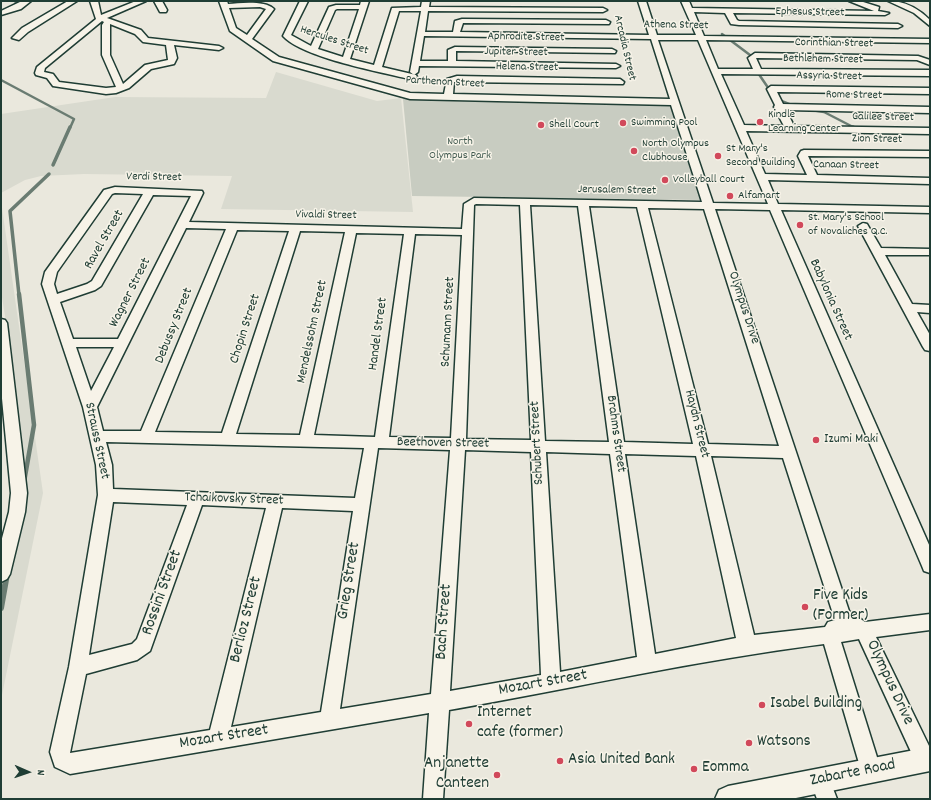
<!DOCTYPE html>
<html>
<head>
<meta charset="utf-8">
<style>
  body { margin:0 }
  #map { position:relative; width:931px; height:800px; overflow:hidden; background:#eae8dd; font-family:Dekko,sans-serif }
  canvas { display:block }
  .frame { position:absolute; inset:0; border:2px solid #1f3d34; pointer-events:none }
  .north { position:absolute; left:8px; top:752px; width:40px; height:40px; -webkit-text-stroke:3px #f7f3e8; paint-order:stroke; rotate:92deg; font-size:11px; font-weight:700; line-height:16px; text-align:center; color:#1f3d34 }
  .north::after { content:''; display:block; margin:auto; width:14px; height:18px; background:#1f3d34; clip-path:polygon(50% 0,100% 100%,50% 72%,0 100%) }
</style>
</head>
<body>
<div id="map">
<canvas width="931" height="800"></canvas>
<div class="frame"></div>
<div class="north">N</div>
</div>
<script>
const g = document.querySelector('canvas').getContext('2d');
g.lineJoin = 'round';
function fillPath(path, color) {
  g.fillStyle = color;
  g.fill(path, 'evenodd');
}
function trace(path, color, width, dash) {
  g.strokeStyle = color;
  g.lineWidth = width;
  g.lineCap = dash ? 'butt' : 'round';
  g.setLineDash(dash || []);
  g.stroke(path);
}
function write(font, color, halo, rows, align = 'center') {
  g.font = font + ' Dekko,sans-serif';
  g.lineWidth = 3;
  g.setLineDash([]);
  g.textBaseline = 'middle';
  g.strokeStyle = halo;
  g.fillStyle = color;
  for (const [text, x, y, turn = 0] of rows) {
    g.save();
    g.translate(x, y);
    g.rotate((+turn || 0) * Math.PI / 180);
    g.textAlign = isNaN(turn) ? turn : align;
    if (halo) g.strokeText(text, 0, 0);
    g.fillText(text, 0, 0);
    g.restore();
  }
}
fillPath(new Path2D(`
  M276 72 377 101 401 98 413 212 221 209 232 176 84 174 41 176 25 180 1 193V114L115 97 266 98Z
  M1 201 43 493 1 700V604L27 497 14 372 1 291Z`), '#d9dacf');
fillPath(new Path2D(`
  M403 99 671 104 701 200 412 196Z`), '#c8ccc1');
trace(new Path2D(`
  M1 11 15 6 16 1
  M722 34 750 55 751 62
  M756 70 771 92
  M1 80 74 119 70 128
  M779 100 794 106
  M811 110 824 112 855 128`), '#6a7c72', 2.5);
trace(new Path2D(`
  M853 127 857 129
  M53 165 70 127
  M19 295 10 211 49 174`), '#6a7c72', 3.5);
trace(new Path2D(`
  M19 294 34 425 24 482`), '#6a7c72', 4.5);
trace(new Path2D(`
  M1 608 7 574`), '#6a7c72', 6);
const minor = new Path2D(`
  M22 1H31L21 9 1 15V11Z
  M68 1H77L28 32 19 40 12 38 22 28Z
  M90 1H98L101 15 136 1H146L107 18 141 30 148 38 219 46 223 48 219 50 174 45 177 58 174 64 151 69 129 88 116 93 106 94 53 86 47 78 36 75 35 73 37 67 96 19ZM102 21 104 22 102 25V55L116 87 106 88 59 82 53 74 44 72 45 68ZM110 24 135 34 143 42 166 45 168 60 145 65 123 84 110 55Z
  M154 1H162L167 10 166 12H160Z
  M219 1H227L228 4C240 3 265 0 274 9L252 39 279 57 410 93 444 94 447 79 457 76 620 79 624 82 623 84 457 82H454L453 94 670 99 651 39 424 36 420 61H448V50L455 47 612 49 616 51 615 53 456 51V61L616 64 620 66 616 68 419 66 418 72 414 75 410 72 421 11H399L382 67 416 75 417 77 413 80C382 72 303 58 283 36L300 1H308L291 35 311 46 329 7 336 5H360L361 1H369L350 59 374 65 392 8 421 7 422 1H430L429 7 603 8 607 10 603 12 428 11 425 32H453L455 21 462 19 606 20 610 22 609 24 463 23 460 32 649 35 638 1H646L657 35H696L681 1H689L692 8 874 11 849 1H860L879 7 878 11 889 13 885 15 733 13 737 20 739 21 898 24 902 26 898 28 739 25 731 24 725 13 694 12 704 36 930 39V43L706 40 718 69H753L748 58 755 53 918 56 930 60V65L917 60 756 58 761 69 930 70V76L721 74 744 125 784 126 774 107 775 105 767 89 771 86 930 88V94L777 92 783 104 930 107V113L786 110 794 126 930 128V134L746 131 765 174 807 175 798 156 801 151 804 150 930 151V157L808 156 817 175 930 178V184L768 180 778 204 930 207V213L781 210 930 547V573L924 571 922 566 770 210 715 209 849 611 865 622 930 614V630L876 637 930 748V768L925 770 918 767 859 639 841 642 881 770 878 777 871 780 864 777 861 770 824 644C698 660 574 688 449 710L443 799H423L429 713 70 774 55 767 50 752 69 667 98 495 96 465 83 407 42 284 45 272 104 190 115 187 202 191 203 193 189 222 462 229 464 204 474 198 702 202 671 105 410 99 273 61 230 31ZM260 7 266 9 247 35 236 28 229 8ZM337 9H359L343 57 318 49 335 10ZM658 40H698L768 204 713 203ZM115 193 143 194 92 281 87 284 57 294 54 284 57 272 112 194ZM153 195 191 196 118 339H73L60 302 95 290 101 286ZM476 204 520 205 531 440 466 439 474 205ZM530 205 578 206 609 442 545 441ZM589 206 637 207 693 444 624 442ZM648 208 704 209 779 446 708 444ZM186 228 226 229 141 431H103L97 407ZM237 230 289 231 222 433 155 432ZM300 231 345 232 300 435 236 434ZM356 233 404 234 375 437 314 435ZM415 234 462 235 451 438 389 437ZM76 347H114L91 391ZM106 442 364 448 355 498 113 489 112 465ZM378 448 450 450 431 694 340 709ZM465 450 531 452 541 675 450 691ZM546 452 610 454 637 657 560 672ZM625 454 696 456 736 638 655 654ZM711 456 783 458 835 620 828 622 825 627 754 635ZM113 502 187 505 137 639 132 644 89 655ZM202 505 266 508 210 730 70 753 86 674 137 660 150 651ZM282 508 353 511 321 712 231 727Z
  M888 1C905 1 918 8 930 20V26L914 13Z
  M863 223 867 224 881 248 930 249V255H885L912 304 930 305V313L917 312 930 335V351L925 350 923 347 858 226Z
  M1 319 5 320 7 323 27 493 25 512 10 574 7 579 1 582V542L9 512 11 493 1 388Z
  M820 770 827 773 837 799H817L810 780 813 773Z`);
const major = new Path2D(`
  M930 747V771L791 799H715L719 790 728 786Z`);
trace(minor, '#1f3d34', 3);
trace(major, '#1f3d34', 3);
fillPath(minor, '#f7f3e8');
fillPath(major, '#f7f3e8');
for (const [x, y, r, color] of [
  [760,122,4,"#d1495b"],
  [623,123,4,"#d1495b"],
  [541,125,4,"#d1495b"],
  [634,151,4,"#d1495b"],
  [718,156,4,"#d1495b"],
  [665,180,4,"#d1495b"],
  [730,196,4,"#d1495b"],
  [800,225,4,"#d1495b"],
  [816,440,4,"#d1495b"],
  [805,607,4,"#d1495b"],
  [762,705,4,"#d1495b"],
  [469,724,4,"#d1495b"],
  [749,743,4,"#d1495b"],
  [560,761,4,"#d1495b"],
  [694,769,4,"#d1495b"],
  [497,775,4,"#d1495b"]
]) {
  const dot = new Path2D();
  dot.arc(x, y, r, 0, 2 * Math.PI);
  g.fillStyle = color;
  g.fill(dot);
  trace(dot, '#f7f3e8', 1.5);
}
write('12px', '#1f3d34', '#f7f3e8', [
  ["Ephesus Street",810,13,1],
  ["Athena Street",676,26,1],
  ["Aphrodite Street",526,38,1],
  ["Hercules Street",334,41,18],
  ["Corinthian Street",834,44,1],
  ["Arcadia Street",624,48,77],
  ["Jupiter Street",516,53,1],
  ["Bethlehem Street",823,60,1],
  ["Helena Street",527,68,1],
  ["Assyria Street",829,77,1],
  ["Parthenon Street",445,83,3],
  ["Rome Street",854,96,1],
  ["Galilee Street",883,118,1],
  ["Zion Street",877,140,1],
  ["Canaan Street",846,166,1],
  ["Verdi Street",154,178,1],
  ["Jerusalem Street",617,191,1],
  ["Vivaldi Street",326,216,1]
]);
write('12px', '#1f3d34', '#f7f3e8', [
  ["Kindle",768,115],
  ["Learning Center",768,129],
  ["Swimming Pool",631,123],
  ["Shell Court",549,125],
  ["North Olympus",642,144],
  ["Clubhouse",642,158],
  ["St Mary's",726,149],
  ["Second Building",726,163],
  ["Volleyball Court",673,180],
  ["Alfamart",738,196],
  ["St. Mary's School",808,218],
  ["of Novaliches Q.C.",808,232]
], 'left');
write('12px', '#415a50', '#f7f3e8', [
  ["North",460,142],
  ["Olympus Park",460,156]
]);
write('14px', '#1f3d34', '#f7f3e8', [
  ["Ravel Street",105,240,-60],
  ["Wagner Street",131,293,-63],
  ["Babylonia Street",830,300,66],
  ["Olympus Drive",743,308,72],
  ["Schumann Street",449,322,-87],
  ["Debussy Street",175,326,-68],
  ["Chopin Street",246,329,-72],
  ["Mendelssohn Street",313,332,-78],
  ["Handel Street",379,334,-82],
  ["Haydn Street",696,424,76],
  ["Brahms Street",615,434,82],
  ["Strauss Street",96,441,78],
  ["Schubert Street",538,443,-93],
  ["Beethoven Street",443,444,1],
  ["Tchaikovsky Street",234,500,2]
]);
write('14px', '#1f3d34', '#f7f3e8', [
  ["Izumi Maki",824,440]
], 'left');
write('17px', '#1f3d34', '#f7f3e8', [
  ["Grieg Street",350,581,-81],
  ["Rossini Street",163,593,-70],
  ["Berlioz Street",247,620,-76],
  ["Bach Street",445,622,-86],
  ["Olympus Drive",889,683,65],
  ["Mozart Street",543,684,-10],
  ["Mozart Street",224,738,-9],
  ["Zabarte Road",853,774,-11]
]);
write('17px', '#1f3d34', '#f7f3e8', [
  ["Five Kids",813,597],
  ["(Former)",813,617],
  ["Isabel Building",770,705],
  ["Internet",477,714],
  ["cafe (former)",477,734],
  ["Watsons",757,743],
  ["Asia United Bank",568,761],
  ["Anjanette",489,765,"right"],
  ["Canteen",489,785,"right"],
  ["Eomma",702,769]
], 'left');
</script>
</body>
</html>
